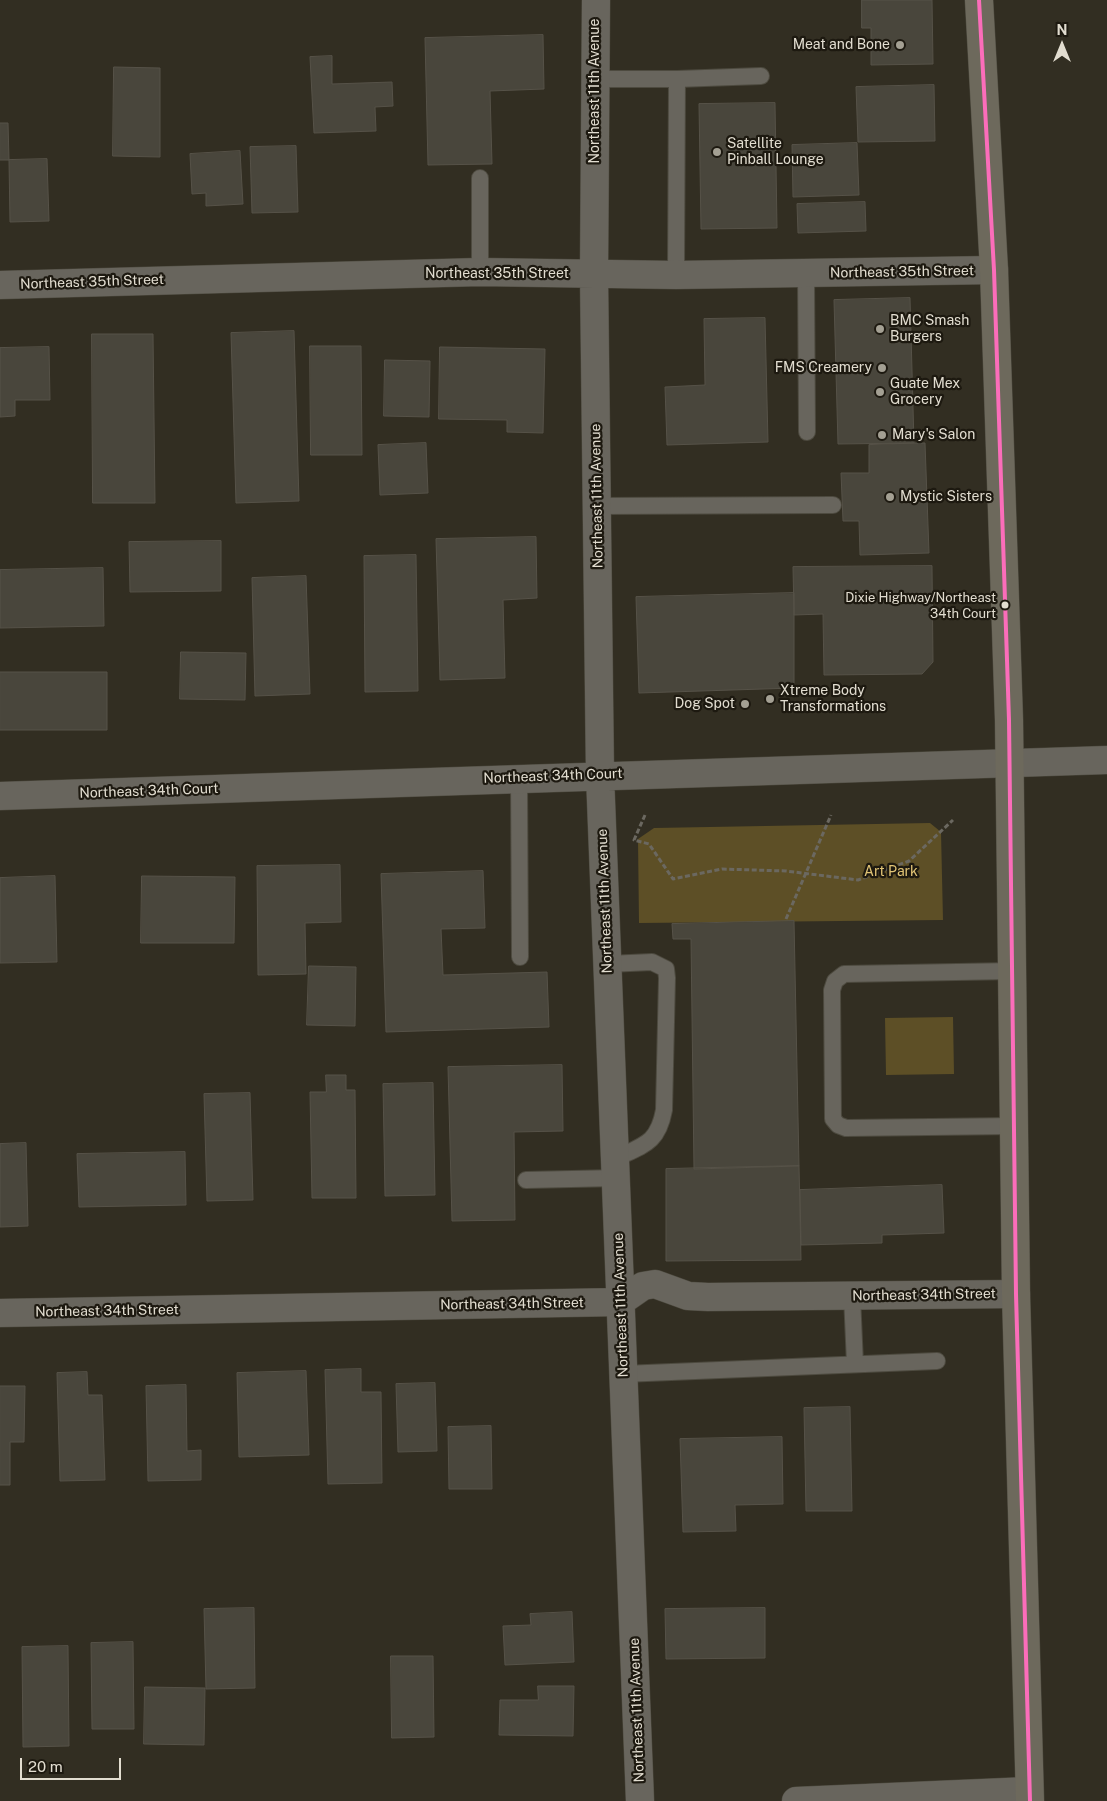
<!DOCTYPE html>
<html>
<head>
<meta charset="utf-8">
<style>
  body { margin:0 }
  #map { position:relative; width:1107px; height:1801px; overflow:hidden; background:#322e22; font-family:"Public Sans",sans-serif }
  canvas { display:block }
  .north { position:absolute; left:1037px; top:20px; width:50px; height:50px; -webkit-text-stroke:4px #1d1910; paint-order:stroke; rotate:0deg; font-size:14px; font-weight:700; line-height:20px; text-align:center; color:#e2ddd0 }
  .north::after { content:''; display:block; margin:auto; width:18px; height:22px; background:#e2ddd0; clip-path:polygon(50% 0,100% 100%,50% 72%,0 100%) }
  .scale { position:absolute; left:20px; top:1758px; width:101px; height:22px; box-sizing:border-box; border:2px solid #e2ddd0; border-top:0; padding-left:6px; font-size:15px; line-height:18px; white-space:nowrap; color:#e2ddd0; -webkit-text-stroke:4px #1d1910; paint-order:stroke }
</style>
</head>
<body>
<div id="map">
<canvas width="1107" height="1801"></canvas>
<div class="north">N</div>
<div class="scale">20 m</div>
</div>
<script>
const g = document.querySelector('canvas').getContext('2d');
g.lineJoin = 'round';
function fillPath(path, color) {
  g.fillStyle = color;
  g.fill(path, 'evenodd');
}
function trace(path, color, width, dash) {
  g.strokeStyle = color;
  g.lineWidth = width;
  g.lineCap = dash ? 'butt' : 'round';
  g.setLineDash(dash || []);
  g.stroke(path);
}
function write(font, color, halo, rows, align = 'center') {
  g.font = font + ' "Public Sans",sans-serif';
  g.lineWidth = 4.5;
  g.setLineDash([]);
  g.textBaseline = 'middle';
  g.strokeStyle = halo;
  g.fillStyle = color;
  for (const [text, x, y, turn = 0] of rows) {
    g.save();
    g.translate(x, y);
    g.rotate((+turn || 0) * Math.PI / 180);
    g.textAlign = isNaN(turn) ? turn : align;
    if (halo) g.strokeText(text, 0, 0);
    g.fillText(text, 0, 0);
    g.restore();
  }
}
fillPath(new Path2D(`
  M930 823 941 832 943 920 639 923 638 839 654 828Z
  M953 1017 954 1074 886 1075 885 1018Z`), '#5d4f26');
const building = new Path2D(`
  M862 0H932L933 64 871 65V28H862Z
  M543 35 544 89 490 91 492 164 428 165 425 38Z
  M332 56V84L392 82 393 106 375 107 376 131 314 133 310 57Z
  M114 67 160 68V157L113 156Z
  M934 85 935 141 858 142 856 87Z
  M775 103 777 228 701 229 699 104Z
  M0 123H8L9 160H0Z
  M857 143 859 195 793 197 792 145Z
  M296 146 298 212 252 213 250 147Z
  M240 151 243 204 206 206V193L192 194 190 154Z
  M47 159 49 221 10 222 9 160Z
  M865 202 866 231 798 233 797 204Z
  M910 298 914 443 838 444 834 300Z
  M765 318 768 442 667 445 665 387 705 385 704 319Z
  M294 331 299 501 236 503 231 333Z
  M92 334H153L155 503H93Z
  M310 346H361L362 455H311Z
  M49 347 50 400H15V416L0 417V348Z
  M440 347 545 349 543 433 507 432V420L439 419Z
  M385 360 430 361 429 417 384 416Z
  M426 443 428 493 380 495 378 445Z
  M914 443H925L929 553 860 555 859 521H843L841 473H869V445Z
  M536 537 537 598 503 600 505 678 440 680 436 539Z
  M221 541V591L130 592 129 542Z
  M416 555 418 691 365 692 364 556Z
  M932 566 933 662 922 674 824 675 823 614 794 615 793 567Z
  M103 568 104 626 0 628V570Z
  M306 576 310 694 255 696 252 578Z
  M794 593V688L639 693 636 597Z
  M181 652 246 653 245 700 180 699Z
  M0 672H107V730H0Z
  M340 865 341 922 305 923 306 974 258 975 257 866Z
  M483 871 485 928 441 929 443 975 547 972 549 1027 386 1032 381 874Z
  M55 876 57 962 0 963V878Z
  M142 876 235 877 234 943H141Z
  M794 921 799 1166 694 1169 691 939H673L672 924Z
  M309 966 356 967 355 1026 307 1025Z
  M562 1065 563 1131 514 1132 515 1220 452 1221 448 1067Z
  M326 1075H346V1090H355L356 1198H312L310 1092H326Z
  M433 1083 435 1195 385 1196 383 1084Z
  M250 1093 253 1200 207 1201 204 1094Z
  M26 1143 28 1226 0 1227V1144Z
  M185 1152 186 1205 79 1207 77 1154Z
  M799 1166 801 1260 666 1261V1169Z
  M942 1185 944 1233 882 1235V1243L801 1245 800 1190Z
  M361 1369V1392H381L382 1483 328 1484 325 1370Z
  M306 1371 309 1455 239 1457 237 1373Z
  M87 1372 88 1395H102L105 1480 60 1481 57 1373Z
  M435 1383 437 1451 398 1452 396 1384Z
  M186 1385 187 1451 201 1450V1480L148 1481 146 1386Z
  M0 1386H25L24 1442H10V1485H0Z
  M850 1407 852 1511H806L804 1408Z
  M491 1426 492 1489H449L448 1427Z
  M782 1437 783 1504 735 1505 736 1531 683 1532 680 1439Z
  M254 1608 255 1688 206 1689 204 1609Z
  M765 1608V1658L666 1659 665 1609Z
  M572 1612 574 1662 505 1665 503 1626 531 1625 530 1614Z
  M133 1642 134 1729H92L91 1643Z
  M68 1646 69 1746 23 1747 22 1647Z
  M391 1656H433L434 1737 392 1738Z
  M538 1686H574L573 1736 499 1735 500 1700H538Z
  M145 1687 205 1688 204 1745 144 1744Z`);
fillPath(building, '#49463c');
trace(building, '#565248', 1);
const service = new Path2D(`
  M595 79H677L761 76
  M480 178V272
  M806 274 807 432
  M676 275 677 79
  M597 506 833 505
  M519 778 520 957
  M608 964 652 962 666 969 667 978 664 1110C658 1143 644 1145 616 1158
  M1013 971 844 974 835 981 832 990 833 1119 838 1125 846 1128 1014 1126
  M526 1180 617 1178
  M852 1296 855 1364
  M623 1374 937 1361`);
const minor = new Path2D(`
  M596 0 594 275 600 775 640 1801
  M0 285 480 272 676 275 994 270
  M0 796 1107 760
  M0 1313 620 1302 643 1286 655 1284 688 1296 708 1297 1016 1294
  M796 1801 1029 1791`);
const secondary = new Path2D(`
  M979 0 994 270 1009 720 1016 1294 1030 1801`);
trace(service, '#4d4a3f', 18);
trace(minor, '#4d4a3f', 29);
trace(secondary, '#4d4a3f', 29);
trace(new Path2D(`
  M645 815 634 840 649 844 673 879 722 869 786 871 858 880 909 861 953 820
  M786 919 831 815`), '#6b6860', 3, [5, 2.5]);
trace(service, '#68655d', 16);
trace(minor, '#68655d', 28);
trace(secondary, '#6d695c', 28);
trace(new Path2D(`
  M979 0 994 270 1009 720 1016 1294 1030 1801`), '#fb6dba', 4);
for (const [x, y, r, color] of [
  [900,45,5,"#a4a093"],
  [717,152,5,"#a4a093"],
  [880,329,5,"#a4a093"],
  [882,368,5,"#a4a093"],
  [880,392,5,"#a4a093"],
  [882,435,5,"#a4a093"],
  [890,497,5,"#a4a093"],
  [1005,605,4.5,"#e2ddd0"],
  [770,699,5,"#a4a093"],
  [745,704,5,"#a4a093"]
]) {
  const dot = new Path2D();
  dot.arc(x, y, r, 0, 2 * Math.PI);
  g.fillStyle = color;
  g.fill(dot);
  trace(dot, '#1d1910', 2);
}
write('13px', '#e2ddd0', '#1d1910', [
  ["Dixie Highway/Northeast",996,598],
  ["34th Court",996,614]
], 'right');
write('14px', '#e2ddd0', '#1d1910', [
  ["Meat and Bone",890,45,"right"],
  ["Satellite",727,144],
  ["Pinball Lounge",727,160],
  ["BMC Smash",890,321],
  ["Burgers",890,337],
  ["FMS Creamery",872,368,"right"],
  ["Guate Mex",890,384],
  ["Grocery",890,400],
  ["Mary's Salon",892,435],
  ["Mystic Sisters",900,497],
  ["Xtreme Body",780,691],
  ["Transformations",780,707],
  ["Dog Spot",735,704,"right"]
], 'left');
write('14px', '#e2ddd0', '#1d1910', [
  ["Northeast 11th Avenue",595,91,-90],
  ["Northeast 35th Street",902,272,-1],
  ["Northeast 35th Street",497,274],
  ["Northeast 35th Street",92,282,-2],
  ["Northeast 11th Avenue",597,496,-91],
  ["Northeast 34th Court",553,776,-2],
  ["Northeast 34th Court",149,791,-2],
  ["Northeast 11th Avenue",605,901,-92],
  ["Northeast 34th Street",924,1295,-1],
  ["Northeast 34th Street",512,1304,-1],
  ["Northeast 11th Avenue",621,1305,-92],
  ["Northeast 34th Street",107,1311,-1],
  ["Northeast 11th Avenue",637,1710,-92]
]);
write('14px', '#e1c475', '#1d1910', [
  ["Art Park",891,872]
]);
</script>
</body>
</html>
